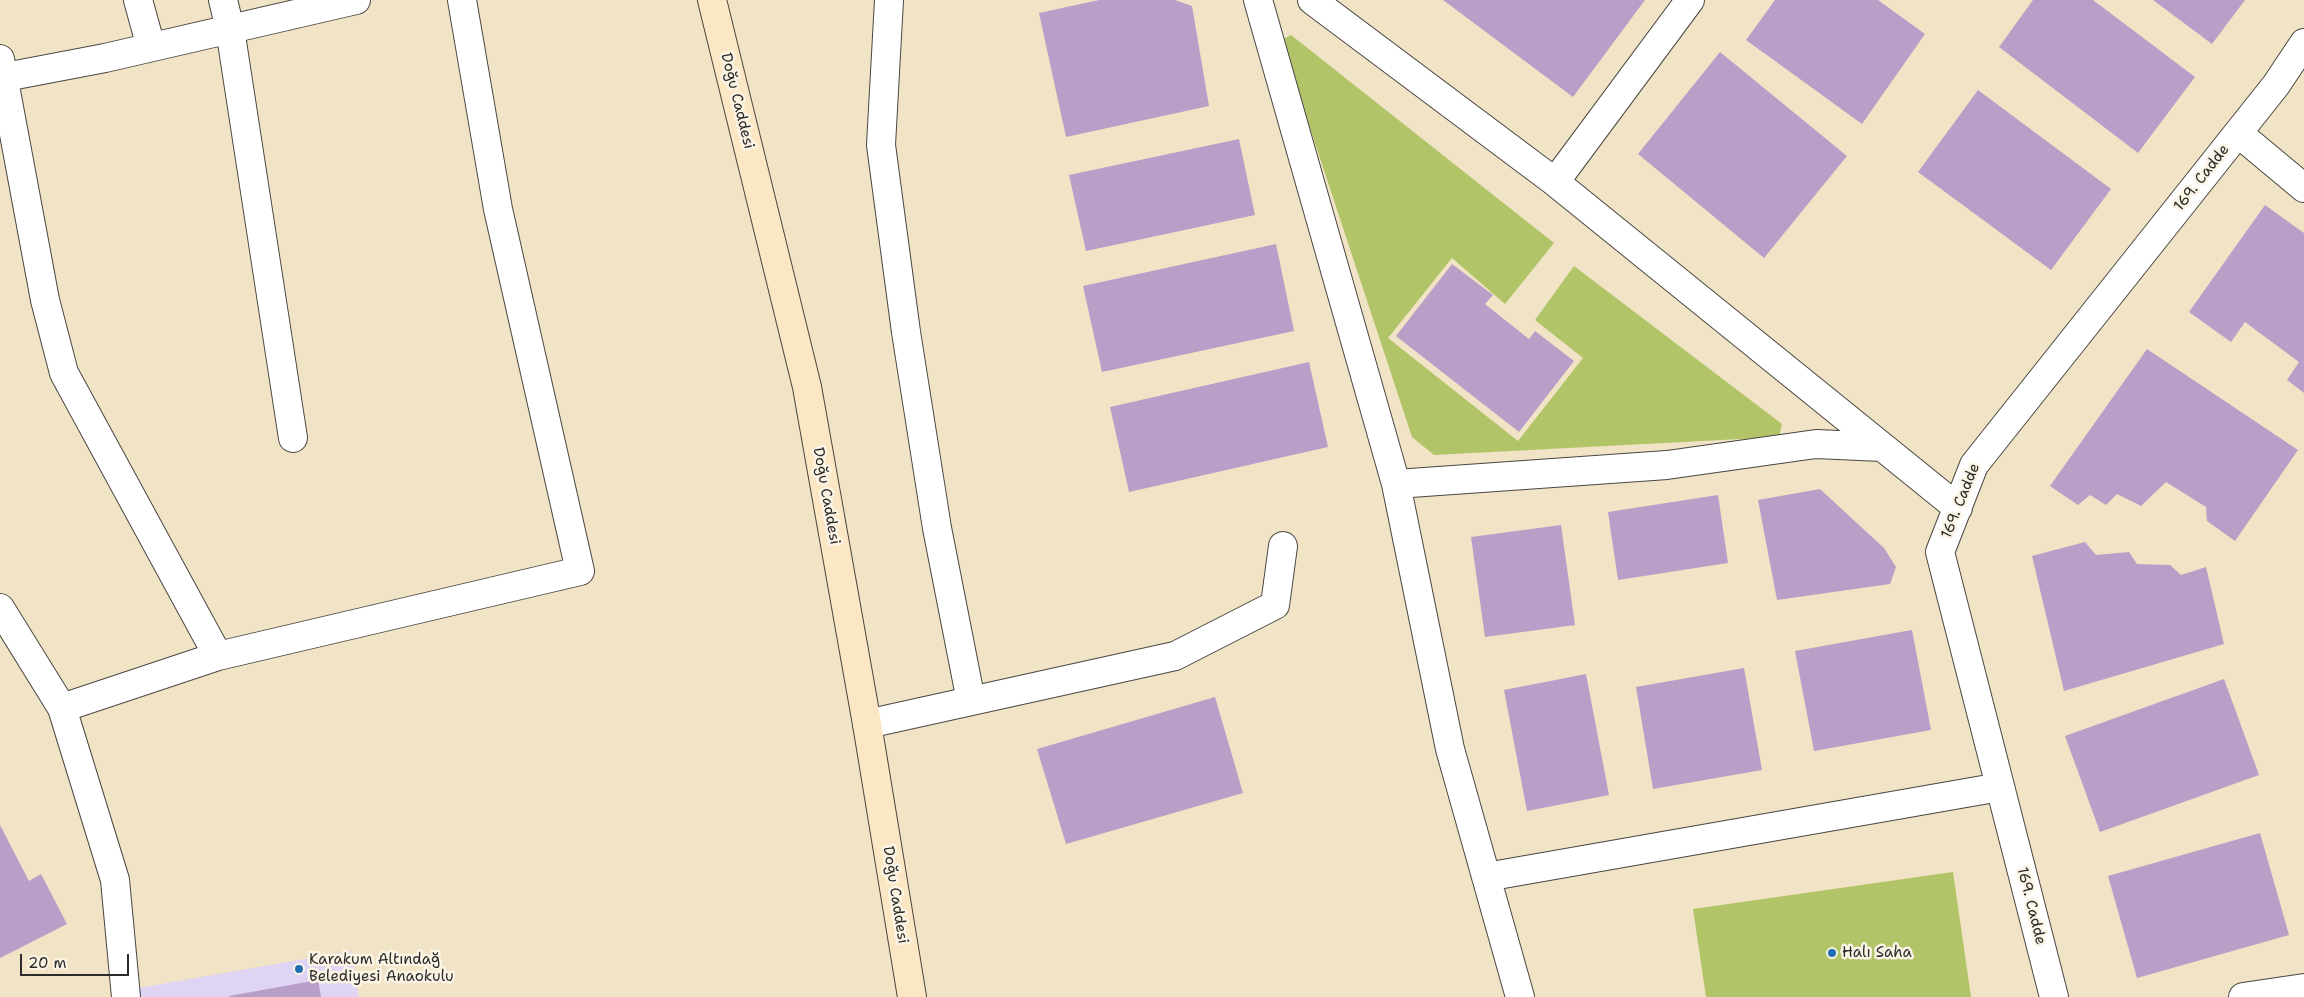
<!DOCTYPE html>
<html>
<head>
<meta charset="utf-8">
<style>
  body { margin:0 }
  #map { position:relative; width:2304px; height:997px; overflow:hidden; background:#f1e3c5; font-family:"Shantell Sans",sans-serif }
  canvas { display:block }
  .scale { position:absolute; left:20px; top:954px; width:109px; height:22px; box-sizing:border-box; border:2px solid #2b2b2b; border-top:0; padding-left:6px; font-size:15px; line-height:18px; white-space:nowrap; color:#2b2b2b; -webkit-text-stroke:4px #fcf5e5; paint-order:stroke }
</style>
</head>
<body>
<div id="map">
<canvas width="2304" height="997"></canvas>
<div class="scale">20 m</div>
</div>
<script>
const g = document.querySelector('canvas').getContext('2d');
g.lineJoin = 'round';
function fillPath(path, color) {
  g.fillStyle = color;
  g.fill(path, 'evenodd');
}
function trace(path, color, width, dash) {
  g.strokeStyle = color;
  g.lineWidth = width;
  g.lineCap = dash ? 'butt' : 'round';
  g.setLineDash(dash || []);
  g.stroke(path);
}
function write(font, color, halo, rows, align = 'center') {
  g.font = font + ' "Shantell Sans",sans-serif';
  g.lineWidth = 5;
  g.setLineDash([]);
  g.textBaseline = 'middle';
  g.strokeStyle = halo;
  g.fillStyle = color;
  for (const [text, x, y, turn = 0] of rows) {
    g.save();
    g.translate(x, y);
    g.rotate((+turn || 0) * Math.PI / 180);
    g.textAlign = isNaN(turn) ? turn : align;
    if (halo) g.strokeText(text, 0, 0);
    g.fillText(text, 0, 0);
    g.restore();
  }
}
fillPath(new Path2D(`
  M351 951 359 997H140L138 988Z`), '#e0d4f4');
fillPath(new Path2D(`
  M1291 35 1554 243 1505 304 1452 258 1388 338 1518 441 1583 358 1535 320 1574 266 1782 424 1779 437 1434 455 1412 437 1281 40Z
  M1953 872 1971 997H1706L1693 909Z`), '#b2c468');
fillPath(new Path2D(`
  M1099 0H1175L1192 6 1209 106 1066 137 1039 13Z
  M1443 0H1645L1573 97Z
  M1775 0H1878L1925 34 1862 124 1746 40Z
  M2033 0H2093L2195 77 2138 153 1999 47Z
  M2153 0H2245L2212 44Z
  M1720 52 1847 156 1764 258 1638 154Z
  M1978 90 2111 189 2051 270 1918 172Z
  M1239 139 1255 215 1086 251 1069 175Z
  M2265 205 2304 233V393L2287 380 2299 362 2245 322 2231 342 2189 312Z
  M1276 244 1294 331 1102 372 1083 286Z
  M1452 264 1493 295 1485 304 1529 339 1535 331 1574 361 1519 432 1396 336Z
  M2147 349 2298 450 2235 541 2207 521 2206 507 2166 482 2141 506 2117 494 2106 505 2090 495 2078 505 2050 486Z
  M1309 362 1328 447 1129 492 1110 407Z
  M1820 489 1884 548 1896 567 1890 584 1777 600 1758 500Z
  M1718 495 1728 563 1618 580 1608 512Z
  M1561 525 1575 625 1485 637 1471 537Z
  M2085 542 2096 555 2129 552 2137 564 2170 565 2181 575 2206 567 2224 644 2064 691 2032 556Z
  M1912 630 1931 730 1814 751 1795 651Z
  M1744 668 1762 770 1653 789 1636 687Z
  M1586 674 1609 795 1527 811 1504 690Z
  M2224 679 2259 775 2100 832 2065 736Z
  M1215 697 1243 793 1066 844 1037 749Z
  M0 825 29 881 41 874 67 924 0 958Z
  M2260 833 2289 935 2137 978 2108 876Z
  M318 980 321 997H229V996Z`), '#b89fc8');
const street = new Path2D(`
  M138 0 151 47
  M223 0 230 29 293 438
  M889 0 881 145 906 332 937 528 971 701
  M1258 0 1396 484 1450 749 1520 997
  M1312 0 1555 182 1958 508
  M0 59 45 300 64 373 218 656 580 571 498 209 462 0
  M0 78 105 58 356 0
  M2238 133 2304 188
  M1555 182 1690 0
  M1396 484 1667 465 1816 444 1882 447
  M0 608 62 708
  M867 724 1175 656 1275 605 1283 546
  M1486 877 2000 787
  M126 997 115 880 62 708 218 656
  M2054 997 1940 552 1974 465 2276 85 2304 43
  M2243 997 2304 988`);
const secondary = new Path2D(`
  M712 0 807 387 867 724 912 997`);
trace(street, '#494742', 30);
trace(secondary, '#494742', 30);
trace(street, '#fff', 28);
trace(secondary, '#fbe7c3', 28);
for (const [x, y, r, color] of [
  [1832,953,5,"#1f6fb2"],
  [299,969,5,"#1f6fb2"]
]) {
  const dot = new Path2D();
  dot.arc(x, y, r, 0, 2 * Math.PI);
  g.fillStyle = color;
  g.fill(dot);
  trace(dot, '#fcf5e5', 2);
}
write('15px', '#2b2b2b', '#fcf5e5', [
  ["Doğu Caddesi",737,101,76],
  ["169. Cadde",2202,178,-52],
  ["Doğu Caddesi",826,496,80],
  ["169. Cadde",1961,501,-68],
  ["Doğu Caddesi",895,895,81],
  ["169. Cadde",2031,906,76]
]);
write('15px', '#2b2b2b', '#fcf5e5', [
  ["Halı Saha",1842,953],
  ["Karakum Altındağ",309,960],
  ["Belediyesi Anaokulu",309,977]
], 'left');
</script>
</body>
</html>
